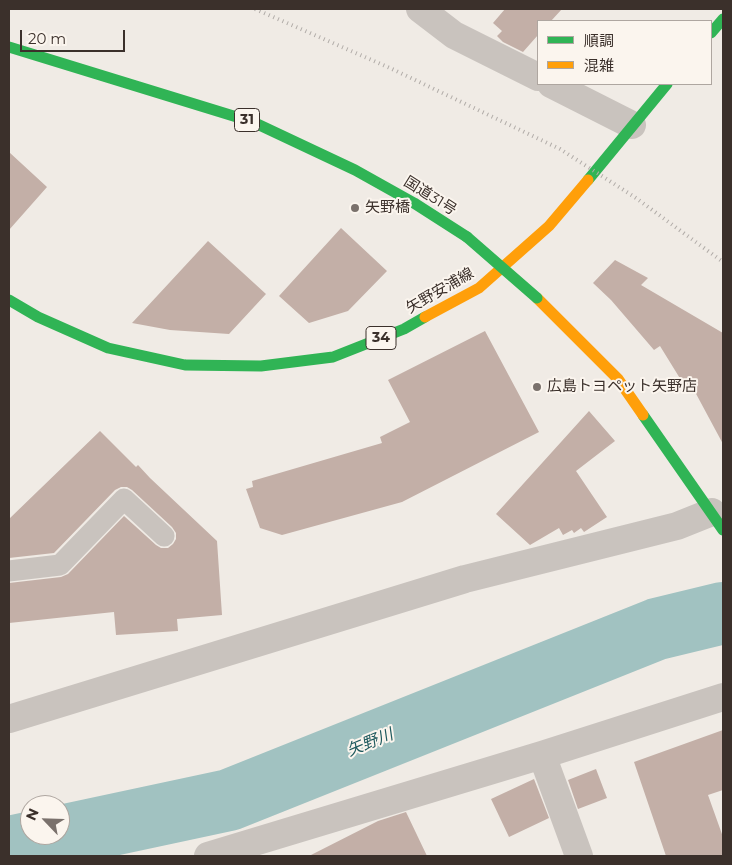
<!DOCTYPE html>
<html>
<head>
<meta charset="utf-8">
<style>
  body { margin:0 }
  #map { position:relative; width:732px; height:865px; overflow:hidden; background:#f0ebe5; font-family:Montserrat,"Noto Sans JP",sans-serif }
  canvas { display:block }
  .frame { position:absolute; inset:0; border:10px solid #3b302b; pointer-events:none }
  .legend { position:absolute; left:537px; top:20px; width:175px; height:65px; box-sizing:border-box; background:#fbf5ee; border:1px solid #aea6a0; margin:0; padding:6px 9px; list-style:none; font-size:15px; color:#3b302b }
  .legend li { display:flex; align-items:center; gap:10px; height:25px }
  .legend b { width:25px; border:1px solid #aea6a0 }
  .north { position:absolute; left:20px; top:795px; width:50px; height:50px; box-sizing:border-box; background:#fbf5ee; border:1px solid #aea6a0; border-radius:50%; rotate:294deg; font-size:14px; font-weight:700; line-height:20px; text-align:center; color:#3b302b }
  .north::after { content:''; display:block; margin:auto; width:18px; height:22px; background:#7a716c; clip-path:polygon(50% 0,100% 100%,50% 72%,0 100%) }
  .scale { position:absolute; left:20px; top:30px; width:105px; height:22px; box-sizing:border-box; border:2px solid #3b302b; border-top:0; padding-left:6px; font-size:15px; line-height:18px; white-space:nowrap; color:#3b302b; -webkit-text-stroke:4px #fbf5ee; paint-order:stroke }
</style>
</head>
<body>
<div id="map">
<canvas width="732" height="865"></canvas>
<div class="frame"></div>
<ul class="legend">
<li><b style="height:6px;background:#30b455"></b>順調</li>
<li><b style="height:6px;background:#ff9f0a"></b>混雑</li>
</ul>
<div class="north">N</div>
<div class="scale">20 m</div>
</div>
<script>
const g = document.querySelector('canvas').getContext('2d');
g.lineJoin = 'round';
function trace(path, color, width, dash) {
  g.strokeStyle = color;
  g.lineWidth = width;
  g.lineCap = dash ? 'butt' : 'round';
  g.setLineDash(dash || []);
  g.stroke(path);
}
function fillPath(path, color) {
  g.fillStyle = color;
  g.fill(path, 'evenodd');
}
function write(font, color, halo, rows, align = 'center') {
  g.font = font + ' Montserrat,"Noto Sans JP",sans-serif';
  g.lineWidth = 4;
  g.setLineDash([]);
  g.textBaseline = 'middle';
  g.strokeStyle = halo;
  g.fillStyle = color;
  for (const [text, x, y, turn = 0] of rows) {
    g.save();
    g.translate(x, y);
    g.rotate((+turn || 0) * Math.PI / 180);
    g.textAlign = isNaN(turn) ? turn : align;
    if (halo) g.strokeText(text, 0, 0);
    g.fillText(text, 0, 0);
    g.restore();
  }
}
trace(new Path2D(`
  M9 847 229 800 657 629 723 613`), '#a1c2c1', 62);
fillPath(new Path2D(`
  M505 9H562L551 21H538V35L523 52 503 42 497 36 502 31 493 23Z
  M9 152 47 187 9 230Z
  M341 228 387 271 348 311 309 323 279 296Z
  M208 241 266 294 229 334 170 330 132 323Z
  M615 260 648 278 641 285 723 333V444L694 390 689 393 660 346 654 350 611 300 593 283Z
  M485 331 539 432 402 502 282 535 260 528 246 489 253 487 252 481 382 443 380 437 410 422 388 380Z
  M589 411 615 441 576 471 607 517 584 532 581 528 574 533 572 530 563 535 559 528 530 545 496 514Z
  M100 431 136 467 138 465 150 478 217 541 222 615 177 619 178 631 116 635 114 612 9 623V583L61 577 68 574 124 516 156 545 161 548H168L173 544 176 539V533L172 527 132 490 127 487H121L115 490 54 553 9 558V519Z
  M723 730V790L708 795 723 837V856H666L634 762Z
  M596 769 607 798 578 809 568 780Z
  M534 779 549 818 509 837 491 799Z
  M406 812 427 856H309L378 821Z`), '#c3afa7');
trace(new Path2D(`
  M9 571 60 565 124 499 164 536`), '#c9c3be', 21);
trace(new Path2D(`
  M420 9 454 35 538 77
  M551 84 632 125
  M9 719 465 579 677 526 712 512
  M542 755 579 856
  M208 856 542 755 723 697`), '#c9c3be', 28);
trace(new Path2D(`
  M711 33 723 19
  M9 47 253 122 355 170 414 203 467 237
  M588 180 667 84
  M9 300 38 317 108 348 185 365 261 366 333 357 404 329 425 317
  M643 415 723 530`), '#30b455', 11);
trace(new Path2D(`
  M537 298 618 379 643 415
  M425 317 479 288 549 226 588 180`), '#ff9f0a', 11);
trace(new Path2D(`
  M255 9 390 68 560 149 636 198 723 262`), '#b1aca8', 4, [1, 4]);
trace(new Path2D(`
  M467 237 537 298`), '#30b455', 11);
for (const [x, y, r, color] of [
  [355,208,5,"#7a716c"],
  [537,387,5,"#7a716c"]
]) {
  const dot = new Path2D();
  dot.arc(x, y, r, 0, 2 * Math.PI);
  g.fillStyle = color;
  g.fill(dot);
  trace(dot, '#fbf5ee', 2);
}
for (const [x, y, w] of [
  [247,120,25],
  [381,338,30]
]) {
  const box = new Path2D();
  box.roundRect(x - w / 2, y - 11.5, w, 23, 4);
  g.fillStyle = '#fbf5ee';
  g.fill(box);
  trace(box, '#3b302b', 1);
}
write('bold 14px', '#3b302b', null, [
  ["31",247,120],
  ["34",381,338]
]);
write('15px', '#3b302b', '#fbf5ee', [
  ["国道31号",430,196,32],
  ["矢野安浦線",440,291,-30]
]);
write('15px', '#3b302b', '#fbf5ee', [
  ["矢野橋",365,208],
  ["広島トヨペット矢野店",547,387]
], 'left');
write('italic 16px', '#1f5a5e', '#fbf5ee', [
  ["矢野川",370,743,-22]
]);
</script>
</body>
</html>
